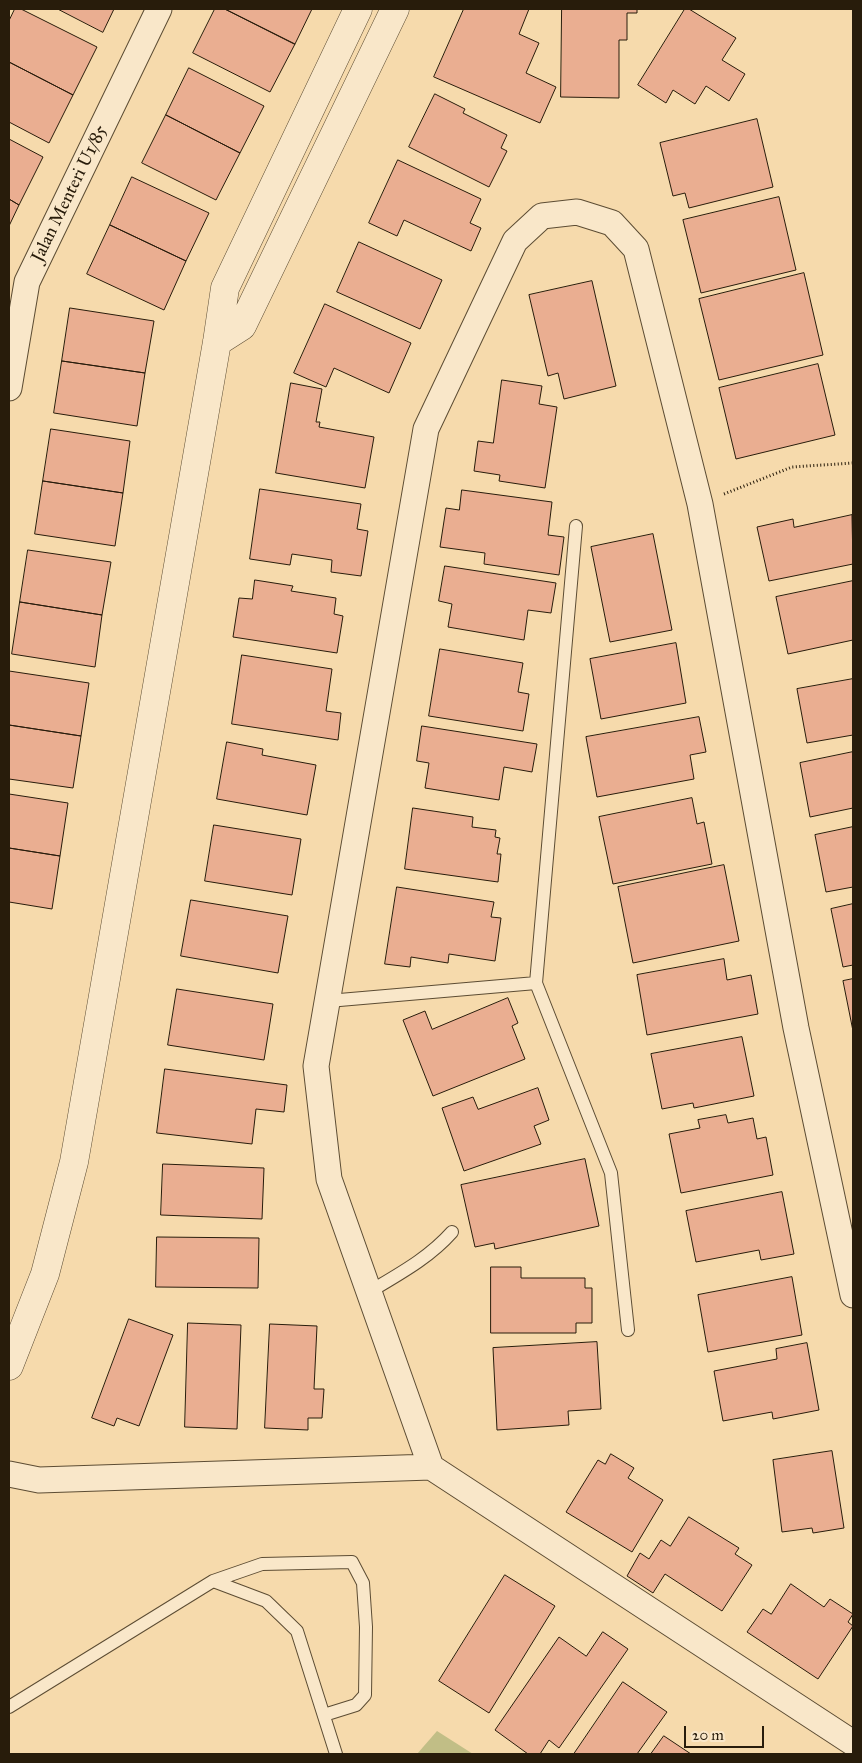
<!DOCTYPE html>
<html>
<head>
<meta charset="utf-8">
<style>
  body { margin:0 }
  #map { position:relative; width:862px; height:1763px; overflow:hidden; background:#f6daac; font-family:"IM FELL Great Primer",serif }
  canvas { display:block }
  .frame { position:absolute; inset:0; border:10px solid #281c0b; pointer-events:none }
  .scale { position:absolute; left:684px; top:1726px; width:80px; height:22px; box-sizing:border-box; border:2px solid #281c0b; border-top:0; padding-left:6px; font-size:15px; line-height:18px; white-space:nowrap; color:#281c0b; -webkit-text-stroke:4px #f9e7c9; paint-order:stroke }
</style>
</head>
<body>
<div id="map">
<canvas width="862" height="1763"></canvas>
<div class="frame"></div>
<div class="scale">20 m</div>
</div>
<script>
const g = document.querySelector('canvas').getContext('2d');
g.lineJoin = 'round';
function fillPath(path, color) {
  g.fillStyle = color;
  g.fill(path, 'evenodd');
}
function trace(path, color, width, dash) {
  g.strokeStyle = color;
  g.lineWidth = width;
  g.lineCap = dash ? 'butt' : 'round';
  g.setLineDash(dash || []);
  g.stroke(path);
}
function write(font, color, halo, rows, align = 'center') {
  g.font = font + ' "IM FELL Great Primer",serif';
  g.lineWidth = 4;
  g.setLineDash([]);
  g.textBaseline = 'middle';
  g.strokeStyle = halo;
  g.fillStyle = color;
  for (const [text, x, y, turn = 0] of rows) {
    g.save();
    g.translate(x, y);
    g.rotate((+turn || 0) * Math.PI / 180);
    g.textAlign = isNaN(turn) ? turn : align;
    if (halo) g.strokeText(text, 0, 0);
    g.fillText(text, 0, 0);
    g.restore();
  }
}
fillPath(new Path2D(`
  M437 1731 473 1754H417Z`), '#c1be86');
const building = new Path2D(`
  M15 9H21L97 47 73 95 9 62V21Z
  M58 9H114L103 32Z
  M215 9H225L295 44 270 92 193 53Z
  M225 9H312L295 44Z
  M464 9H529L519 34 539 43 526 73 556 87 540 123 434 77Z
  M562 9H637V13H627V40H619V98L561 97Z
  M685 9H689L736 38 722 60 745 74 729 101 706 86 695 104 673 90 666 103 638 85Z
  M9 62 73 95 49 143 9 122Z
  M189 68 264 106 240 153 166 115Z
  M435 94 465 109 463 113 507 135 501 148 507 151 489 187 409 147Z
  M166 115 240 153 216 200 142 163Z
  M757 119 773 187 689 208 685 193 673 196 660 143Z
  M9 139 43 157 19 205 9 199Z
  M398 160 481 199 470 223 481 228 471 251 404 220 397 236 369 223Z
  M132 177 209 213 186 261 110 225Z
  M779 197 796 270 701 293 683 220Z
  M9 199 19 205 9 226Z
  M110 225 186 261 164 310 87 274Z
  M359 242 442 280 420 329 337 292Z
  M804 273 823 355 719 380 699 299Z
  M592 281 616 386 564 399 558 373 548 376 529 295Z
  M325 304 411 343 389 393 334 368 326 387 294 373Z
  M70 308 154 321 145 373 62 361Z
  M62 361 145 373 137 426 54 413Z
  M818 364 835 435 736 459 719 388Z
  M502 380 542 386 539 404 557 407 545 488 499 481 500 475 474 471 478 441 493 443Z
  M291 383 322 389 316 422H320L319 427 374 437 365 488 276 473Z
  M51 429 130 441 123 493 43 481Z
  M43 481 123 493 115 546 35 534Z
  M260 489 361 504 357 529 368 531 361 576 331 572 332 560 292 554 290 565 250 559Z
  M462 490 552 502 548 535 564 537 559 575 484 564 485 553 440 547 446 508 459 510Z
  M852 515 853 564 769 581 757 527 793 519 794 527Z
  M653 534 672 630 610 642 591 547Z
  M28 550 111 562 102 615 20 602Z
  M445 566 556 583 551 613 528 610 524 640 448 627 452 604 439 601Z
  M255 580 293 586 291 591 336 598 334 614 343 616 337 653 233 637 239 598 252 599Z
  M853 581V640L788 654 776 597Z
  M20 602 102 615 95 667 12 654Z
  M676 643 686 703 601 719 590 659Z
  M440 649 523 663 518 692 529 694 523 731 429 716Z
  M242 655 332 669 326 711 341 713 338 740 232 724Z
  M9 671 89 683 81 736 9 725Z
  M853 679V735L807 743 797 689Z
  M699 717 706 752 690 755 694 779 597 797 586 737Z
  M9 725 81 736 73 788 9 779Z
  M422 726 537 744 532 772 504 767 499 800 425 788 429 763 417 761Z
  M227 742 263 749 262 755 316 765 307 815 217 799Z
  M853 752V808L810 817 800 763Z
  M9 794 68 803 60 856 9 848Z
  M692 798 697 824 704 822 712 864 613 884 599 817Z
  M413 808 473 817 472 827 496 830 495 837 500 838 497 854H501L498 882 405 869Z
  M214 825 301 839 292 895 205 881Z
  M853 827V887L826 892 815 835Z
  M9 848 60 856 52 909 9 902Z
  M724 865 739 941 633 963 618 887Z
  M397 887 494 902 491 917 501 918 495 961 449 954 448 963 411 957 410 967 385 964Z
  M191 900 288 916 278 973 181 956Z
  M853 904V965L843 967 831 909Z
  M724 959 727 980 751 975 758 1014 647 1035 637 975Z
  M853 979V1031L843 981Z
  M177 989 273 1004 264 1060 168 1045Z
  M508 998 518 1023 512 1026 525 1059 433 1096 403 1020 425 1011 432 1029Z
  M742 1037 754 1096 694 1108 693 1103 662 1109 651 1054Z
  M165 1069 287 1085 284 1112 256 1109 252 1144 157 1133Z
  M538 1088 549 1120 534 1126 541 1144 464 1171 442 1108 473 1097 478 1109Z
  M726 1115 728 1123 753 1118 757 1139 766 1137 773 1175 681 1193 669 1134 700 1128 698 1120Z
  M585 1159 599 1226 495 1249 494 1243 475 1247 461 1185Z
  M163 1164 264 1168 262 1219 161 1215Z
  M782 1192 794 1254 761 1260 759 1250 696 1262 686 1211Z
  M157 1237 259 1238 258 1288 156 1287Z
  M491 1267H521V1278H585V1288H592V1323H576V1333H491Z
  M792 1277 802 1335 708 1352 698 1295Z
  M129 1319 173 1335 139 1426 117 1418 114 1426 92 1418Z
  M188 1323 241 1325 237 1429 185 1427Z
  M270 1324 317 1326 314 1389H324L322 1418H308V1430L265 1428Z
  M597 1342 601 1409 568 1411 569 1425 497 1430 493 1348Z
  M807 1343 819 1410 773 1419 772 1412 723 1421 714 1371 777 1359 776 1349Z
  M832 1451 844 1528 813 1533 812 1528 782 1532 773 1460Z
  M611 1454 634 1468 628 1478 663 1500 632 1552 566 1512 598 1460 605 1464Z
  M689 1517 739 1548 735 1554 752 1565 722 1611 665 1574 653 1593 627 1576 640 1553 649 1559 661 1540 670 1546Z
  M505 1575 555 1606 489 1713 439 1681Z
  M791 1584 824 1607 830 1599 853 1614 848 1622 853 1626 818 1679 747 1632 763 1609 771 1614Z
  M603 1632 628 1649 559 1748 549 1740 540 1754H528L495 1730 559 1637 586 1656Z
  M623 1682 667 1712 637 1754H574Z
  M664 1736 691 1754H651Z`);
fillPath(building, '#eaae91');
trace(building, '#281c0b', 1);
const service = new Path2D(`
  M536 983 611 1173 628 1330
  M328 1001 536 983 576 526
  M369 1292C399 1274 429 1258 452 1232
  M213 1581 262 1564 352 1562 363 1583 366 1627 365 1695 356 1705 324 1715
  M9 1707 213 1581 266 1601 297 1631 336 1754`);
const minor = new Path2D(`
  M9 388 27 282 159 9
  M431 1467 329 1179 316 1066 426 429 515 241 542 216 577 212 612 223 636 249 700 504 796 1028 853 1295
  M9 1474 39 1480 431 1467 853 1743`);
const tertiary = new Path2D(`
  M217 342 242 326 395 9
  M9 1366 45 1274 74 1162 217 342 225 288 358 9`);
trace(service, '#5c4c33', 14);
trace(minor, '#5c4c33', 27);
trace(tertiary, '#5c4c33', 29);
trace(new Path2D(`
  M724 494 792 467 853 463`), '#281c0b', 3, [1, 2.5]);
trace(service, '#f9e7c9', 12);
trace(minor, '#f9e7c9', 25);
trace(tertiary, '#f9e7c9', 28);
write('18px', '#281c0b', '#f9e7c9', [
  ["Jalan Menteri U1/85",70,194,-64]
]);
</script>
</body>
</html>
